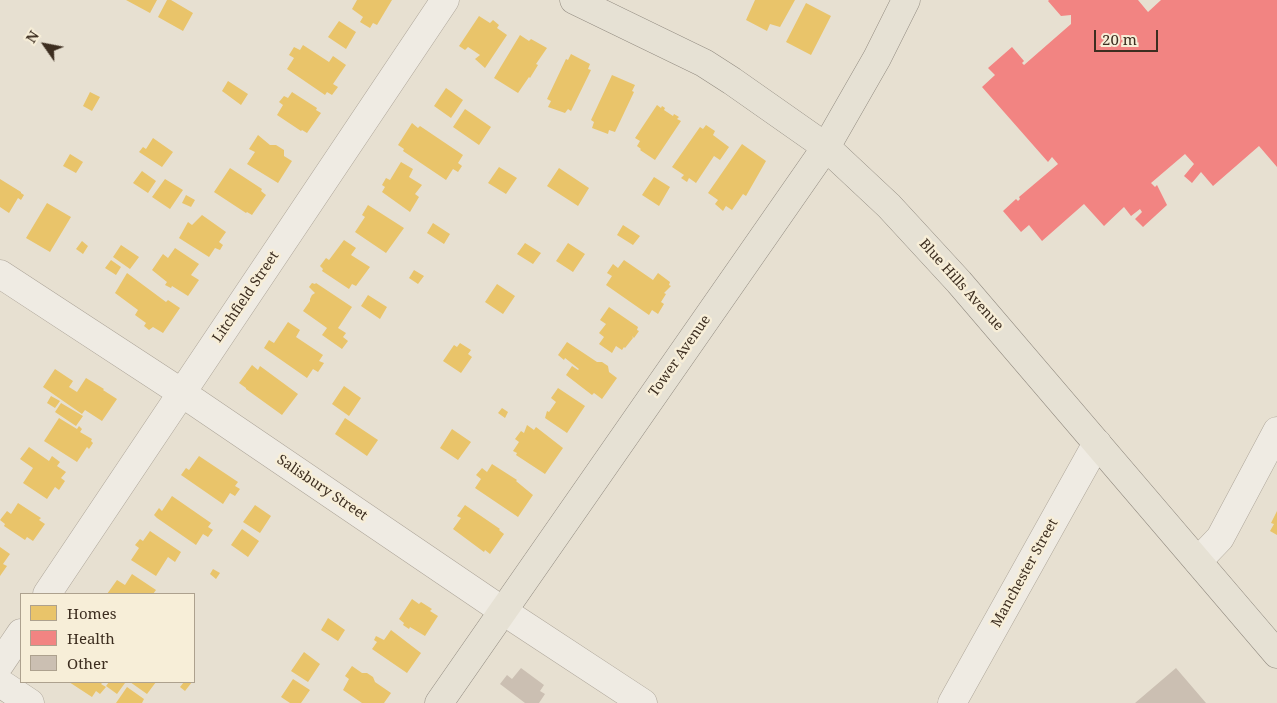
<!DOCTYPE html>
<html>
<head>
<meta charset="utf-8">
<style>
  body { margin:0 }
  #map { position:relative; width:1277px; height:703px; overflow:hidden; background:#e7e0d1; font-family:"Noto Serif",serif }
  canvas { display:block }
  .legend { position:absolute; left:20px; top:593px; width:175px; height:90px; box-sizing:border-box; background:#f7eed8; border:1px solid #ada18e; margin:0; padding:6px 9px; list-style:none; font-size:15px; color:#3d2e20 }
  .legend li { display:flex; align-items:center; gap:10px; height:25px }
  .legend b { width:25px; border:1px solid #ada18e }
  .north { position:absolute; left:20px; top:20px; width:50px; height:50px; -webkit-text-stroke:4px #f7eed8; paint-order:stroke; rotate:303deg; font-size:14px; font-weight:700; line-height:20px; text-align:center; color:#3d2e20 }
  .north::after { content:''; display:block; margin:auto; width:18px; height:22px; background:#3d2e20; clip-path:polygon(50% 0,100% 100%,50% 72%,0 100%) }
  .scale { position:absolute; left:1094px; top:30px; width:64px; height:22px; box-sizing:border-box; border:2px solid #3d2e20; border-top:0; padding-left:6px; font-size:15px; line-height:18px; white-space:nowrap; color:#3d2e20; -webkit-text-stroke:4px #f7eed8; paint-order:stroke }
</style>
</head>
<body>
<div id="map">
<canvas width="1277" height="703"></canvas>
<ul class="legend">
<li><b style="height:14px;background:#e9c46a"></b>Homes</li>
<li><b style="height:14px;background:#f28482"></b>Health</li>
<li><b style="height:14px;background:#cbbfb2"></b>Other</li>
</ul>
<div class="north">N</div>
<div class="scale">20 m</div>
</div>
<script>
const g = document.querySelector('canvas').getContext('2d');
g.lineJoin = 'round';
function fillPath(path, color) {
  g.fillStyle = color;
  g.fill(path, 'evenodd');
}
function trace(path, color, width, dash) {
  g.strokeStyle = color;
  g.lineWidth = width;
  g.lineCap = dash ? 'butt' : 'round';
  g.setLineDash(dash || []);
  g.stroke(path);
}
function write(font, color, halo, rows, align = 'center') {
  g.font = font + ' "Noto Serif",serif';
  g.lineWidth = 5;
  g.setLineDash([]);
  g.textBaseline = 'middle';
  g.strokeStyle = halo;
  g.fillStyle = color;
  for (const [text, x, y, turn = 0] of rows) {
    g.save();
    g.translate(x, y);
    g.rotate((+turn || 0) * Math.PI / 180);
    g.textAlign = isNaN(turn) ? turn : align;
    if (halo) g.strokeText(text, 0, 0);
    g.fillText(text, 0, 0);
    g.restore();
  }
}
fillPath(new Path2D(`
  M126 0H157L150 13Z
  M167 0H171L193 13 183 31 158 17Z
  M357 0H392L377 25 373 23 370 28 360 22 363 17 352 9Z
  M755 0H795L780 27 770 24 767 31 746 20Z
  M806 3 831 16 811 55 786 42Z
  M479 16 490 23 493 20 499 25 497 28 507 35 485 68 475 59 480 55 468 47 465 50 459 46Z
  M339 21 356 32 346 49 328 37Z
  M520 35 529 41 531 39 547 48 536 64 538 65 530 78 529 77 518 93 494 78Z
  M303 45 329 62 333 56 346 65 333 84 338 87 332 95 327 92 325 95 287 69 294 58 289 55 294 47 300 50Z
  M571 54 590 64 588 69 591 70 571 111 568 109 565 113 548 107 551 101 547 99 566 59 568 60Z
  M612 75 635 85 632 91 634 92 615 132 609 130 608 134 592 128 594 122 591 120Z
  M228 81 248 94 241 105 222 91Z
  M446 88 463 100 451 118 434 106Z
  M90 92 100 97 92 111 83 106Z
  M292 92 317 108 316 110 321 113 307 133 302 130 301 131 277 115 283 105 279 102 284 96 288 98Z
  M657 105 661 108 662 106 665 108 664 110 673 116 674 114 679 117 677 119 681 121 655 160 640 150 641 149 637 146 640 141 635 138Z
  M465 109 491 127 479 145 453 127Z
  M412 123 418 128 420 126 463 155 458 163 462 166 458 172 453 169 446 180 403 151 404 149 398 145Z
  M706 125 715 131 713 135 729 147 720 160 714 156 696 183 689 178 687 182 681 178 684 175 672 167 700 127 703 129Z
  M258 135 270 145H276L284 150V156L292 161 278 183 247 164 255 152 249 149Z
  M153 138 173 152 162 167 139 152 143 147 146 149Z
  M742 144 766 161 746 196 743 194 732 210 726 206 723 211 715 204 718 200 708 193Z
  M70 154 83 162 76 173 63 166Z
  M401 162 413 169 409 177 422 185 415 194 419 197 410 212 382 192 385 187 382 185 386 178 390 180Z
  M499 167 517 178 506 194 488 183Z
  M230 168 262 189 261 191 266 195 252 215 247 212 246 213 214 192Z
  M559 168 589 188 578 206 547 186Z
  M142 171 156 181 148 193 133 183Z
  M654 177 670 187 659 206 642 195Z
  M0 179 21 192V193L24 195 21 200 18 198 9 213 0 207Z
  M165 179 183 190 170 209 152 197Z
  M186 195 195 200 191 207 182 203Z
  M47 203 71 217 50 252 26 238Z
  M368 205 404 228 386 253 355 232 365 217 362 215Z
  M202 215 226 232 219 242 223 245 220 250 215 248 209 257 179 238 188 222 192 225Z
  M433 223 450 234 444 244 427 233Z
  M623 225 640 236 633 245 617 235Z
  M344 240 356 248 351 255 370 267 356 286 352 284 349 289 322 271 323 269 320 266 326 258 329 260Z
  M82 241 88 246 83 254 76 249Z
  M525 243 541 253 533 264 517 254Z
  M568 243 585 254 573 272 556 261Z
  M121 245 139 257 130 269 113 257Z
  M175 248 199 264 191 275 199 280 188 296 172 286 171 288 165 285 167 282 152 270 163 254 168 258Z
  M111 260 121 267 116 275 105 268Z
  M624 260 653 280 658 273 670 282 669 285 671 286 664 293 666 294 661 302 664 304 658 314 652 310 649 315 606 285 612 276 607 273 613 264 618 268Z
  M414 270 424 276 418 284 409 278Z
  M127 273 166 302 168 300 180 308 163 333 153 327 149 330 144 326 146 323 135 315 138 310 115 293Z
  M312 283 315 284 316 283 352 307 338 328 346 333 343 337 348 341 342 349 322 335 327 328 303 311 310 301V299L312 295 315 293 309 287Z
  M497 284 515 296 503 314 485 302Z
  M368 295 387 307 380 319 361 306Z
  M609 307 638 327 637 330 639 331 634 338 632 336 633 338 625 348 624 347 622 350 616 346 612 353 599 344 604 337 599 333 606 324 600 320Z
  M288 322 300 330 296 337 323 355 319 361 324 363 318 372 313 369 307 378 264 348 269 340 274 343Z
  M567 342 597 362H602L608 366 609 372 617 378 602 399 594 393 592 395 566 375 572 366 578 370 579 369 565 358 564 360 558 355Z
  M460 343 471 350 468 354 472 357 461 373 443 361 454 345 457 347Z
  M252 365 258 370 260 366 298 394 282 415 246 389V388L239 383Z
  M55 369 73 381 69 387 77 392 86 378 104 389 103 390 117 399 102 421 85 410 82 414 43 387Z
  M344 386 361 398 349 416 332 404Z
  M558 388 585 406 567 433 545 418 547 411 549 412 556 402 551 398Z
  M51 396 60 401 55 408 47 403Z
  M61 403 83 416 76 426 55 412Z
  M502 408 508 412 505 418 498 413Z
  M59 418 77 429 79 426 82 429 80 432 92 439 91 441 93 443 89 449 87 447 77 462 44 441Z
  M345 418 378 440 367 456 335 434Z
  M527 425 534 430 536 427 563 448 545 474 516 455 517 453 513 451 519 442 515 439 521 431 524 433Z
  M452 429 471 442 458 460 440 448Z
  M29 447 49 461 52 456 60 462 57 466 66 472 61 478 65 481 59 490 55 487 47 499 23 483 33 468 20 459Z
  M199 456 238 482 235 486 240 489 235 496 230 493 223 504 181 475 186 468 189 470Z
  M492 464 517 480 516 481 533 495 518 517 475 488 481 479 476 475 482 468 487 472Z
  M172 496 211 523 208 527 213 530 208 537 203 534 196 545 157 518 154 515 159 508 162 511Z
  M18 503 41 518 39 520 45 524 33 541 27 537 25 540 4 526 5 524 0 520 7 511 11 514Z
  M255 505 271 516 260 533 243 522Z
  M465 505 500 529 499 530 504 534 490 554 485 550 484 552 453 529 461 518 457 516Z
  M1277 511V535L1270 531 1274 524 1271 523Z
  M242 529 259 541 248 557 231 545Z
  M150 531 181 552 175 562 168 557 156 576 131 560 139 548 135 545 140 539 143 541Z
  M0 547 10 554 3 564 7 566 0 576Z
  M213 569 220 573 216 579 210 574Z
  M132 574 156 590 153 594H107L117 580 125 585Z
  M412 599 419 604 421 602 432 609 430 611 438 616 425 636 410 627 409 629 403 625 404 623 399 619Z
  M328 618 345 630 338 641 321 630Z
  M391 630 421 653 407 673 372 649 377 642 374 640 376 636 384 640Z
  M304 652 320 664 308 682 291 671Z
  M352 666 362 673H367L373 677 375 682 391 693 384 703H362L343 690 349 679 345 676Z
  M293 679 310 690 301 703H290L281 697Z
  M69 682H103L101 684 106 687 100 694 96 691 92 697Z
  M109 682H124L125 683 117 694 106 686Z
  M130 682H156L147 694Z
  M184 682H192L185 691 180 687Z
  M127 687 144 699 142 703H116Z`), '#e9c46a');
fillPath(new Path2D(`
  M1049 0H1138L1148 12 1161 0H1277V167L1259 146 1213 186 1201 172 1192 183 1184 176 1194 164 1185 154 1151 183 1155 187 1157 185 1167 205 1143 227 1135 219 1142 212 1140 209 1131 216 1124 207 1104 226 1084 204 1042 241 1029 225 1021 232 1003 211 1016 199 1018 201 1020 199 1019 197 1058 164 1052 157 1048 162 982 87 995 75 988 68 1012 47 1024 61 1022 63 1024 65 1071 24V15L1061 16 1048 1Z`), '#f28482');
fillPath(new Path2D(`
  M521 668 544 685 540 691 545 694 539 703H525L500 684 507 675 512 679Z
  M1176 668 1206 703H1135Z`), '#cbbfb2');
const minor = new Path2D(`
  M0 274 182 393 503 611 643 703
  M1198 561 1220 538 1277 431
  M47 594 445 0
  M0 664 21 633
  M0 683 30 703
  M952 703 1097 443`);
const major = new Path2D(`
  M574 0 704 63 732 81 826 147 889 206 959 282 1277 654
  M439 703 826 147 877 58 906 0`);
trace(minor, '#ada599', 29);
trace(major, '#928b80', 29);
trace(minor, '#efebe3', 28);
trace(major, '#e6e1d4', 28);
write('14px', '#3d2e20', '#f7eed8', [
  ["Blue Hills Avenue",961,285,48],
  ["Litchfield Street",246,297,-56],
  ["Tower Avenue",680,356,-55],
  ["Salisbury Street",322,488,34],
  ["Manchester Street",1025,573,-61]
]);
</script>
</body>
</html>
